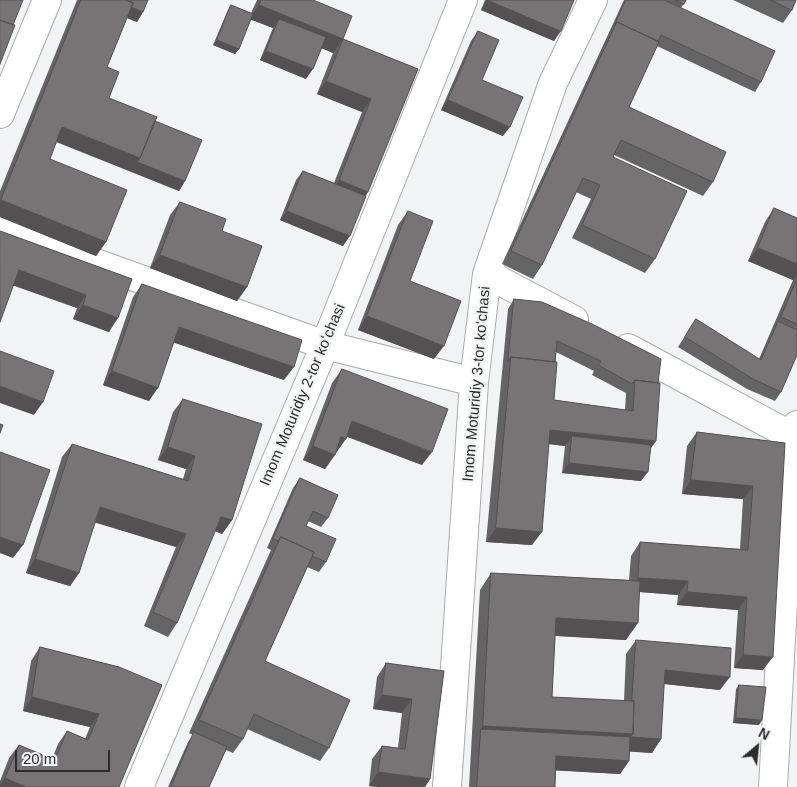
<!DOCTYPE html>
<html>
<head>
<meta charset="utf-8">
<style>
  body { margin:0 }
  #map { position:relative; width:797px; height:787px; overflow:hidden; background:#f2f3f5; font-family:Helvetica,sans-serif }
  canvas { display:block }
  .north { position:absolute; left:732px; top:722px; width:50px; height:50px; -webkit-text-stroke:4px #f2f3f5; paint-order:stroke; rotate:28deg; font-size:14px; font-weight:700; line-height:20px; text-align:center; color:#2b2b2c }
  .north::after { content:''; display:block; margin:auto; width:18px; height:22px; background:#2b2b2c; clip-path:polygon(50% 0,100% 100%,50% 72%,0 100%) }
  .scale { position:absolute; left:15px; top:750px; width:95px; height:22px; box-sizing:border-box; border:2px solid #2b2b2c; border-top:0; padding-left:6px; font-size:15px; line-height:18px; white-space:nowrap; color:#2b2b2c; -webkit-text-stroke:4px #f2f3f5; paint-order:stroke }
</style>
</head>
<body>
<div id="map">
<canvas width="797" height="787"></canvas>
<div class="north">N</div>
<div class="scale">20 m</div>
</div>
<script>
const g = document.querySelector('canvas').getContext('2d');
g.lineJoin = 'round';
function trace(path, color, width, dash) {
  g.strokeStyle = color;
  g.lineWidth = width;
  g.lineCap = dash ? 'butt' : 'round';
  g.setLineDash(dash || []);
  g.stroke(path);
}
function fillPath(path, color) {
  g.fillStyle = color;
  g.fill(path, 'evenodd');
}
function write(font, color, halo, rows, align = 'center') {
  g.font = font + ' Helvetica,sans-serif';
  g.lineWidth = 4.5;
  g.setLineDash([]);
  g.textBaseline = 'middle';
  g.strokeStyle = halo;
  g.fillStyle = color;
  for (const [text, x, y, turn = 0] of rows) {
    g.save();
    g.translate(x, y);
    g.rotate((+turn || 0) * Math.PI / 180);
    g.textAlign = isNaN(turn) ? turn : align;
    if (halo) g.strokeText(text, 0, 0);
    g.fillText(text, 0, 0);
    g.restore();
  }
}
const minor = new Path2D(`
  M0 114 47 0
  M0 229 325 345 474 382
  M487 274 574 320
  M628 348 797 439
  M139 787 325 345 463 0
  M447 787 474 382 487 274 553 83 593 0
  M773 787 792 436 797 425`);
trace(minor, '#a9aaac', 30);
trace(minor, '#fff', 28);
fillPath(new Path2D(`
  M77 0H148L143 12 137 22 127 18 107 67 109 98 155 121 185 181 179 191 56 142 50 159 106 242 96 256 0 217V191Z
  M257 0H313L343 39 418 69 366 196 343 246 280 220 296 180 303 171 334 183 362 112 317 94 333 53 322 48 306 79 260 60 273 28 251 19 239 49 235 54 213 45 228 10 231 5 251 13Z
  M485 0H574L554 41 481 10Z
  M624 0H686L681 8 761 82 755 92 657 46 629 107 713 182 703 196 614 155 613 157 655 259 645 273 572 238 591 199 576 192 542 265 533 279 502 264Z
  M733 0H796L792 10 783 23Z
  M478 31 482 80 503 136 441 110 471 41Z
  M180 202 222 231 247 287 237 301 150 268 170 215Z
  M774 208 797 218V355L781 392 775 401 747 389 678 347 696 319 759 359 793 280 748 261 765 222Z
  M408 211 410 281 434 359 358 330 398 225Z
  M0 231 132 279 109 332 73 319 77 308 13 285Z
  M142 284 284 380 174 342 149 401 103 385 133 297Z
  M514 299 658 383 656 441 650 449 641 481 562 473 565 446 548 444 532 545 486 542 508 309ZM556 352 594 371 592 375 626 393 625 410 554 400 555 362Z
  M342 369 422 465 347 436 325 469 303 460 332 383Z
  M183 399 232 520 222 534 215 531 177 623 168 637 144 626 176 547 95 522 79 573 70 586 26 573 62 457 72 444 183 479 186 469 158 460 173 412Z
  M697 432 785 443 763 670 734 668 738 610 677 605 678 595 639 592 626 640 555 636 552 697 624 701 626 654 636 640 720 690 664 684 661 739 652 753 630 751 629 761 620 774 555 770V787H469L480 590 491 573 629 580 631 556 640 542 740 549 743 499 682 494 687 446Z
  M300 478 328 518 321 527 308 521 306 526 326 562 319 572 307 567 265 661 329 748 320 761 247 729 243 739 233 753 226 750 209 787H168L188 742 193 735 189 733 271 550 267 548 293 488Z
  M40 647 119 667V787H0V781L9 758 19 745 52 759 58 744 67 731 85 739 90 727 23 711 31 661Z
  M386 663 444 671 430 779 425 787H378L369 786 372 759 382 746 398 748 402 713 373 709 377 677Z
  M739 685 759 725 733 723 736 689Z`), '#656465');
fillPath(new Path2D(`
  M83 0H113L143 12 137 22Z
  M487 0 561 31 554 41 481 10Z
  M259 5 343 39 333 53 275 29 279 19 273 28 249 19Z
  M217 40 239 49 235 54 213 45Z
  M266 51 313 69 306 79 260 60Z
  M326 81 371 99 362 112 317 94Z
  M448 100 510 127 503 136 441 110Z
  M62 127 140 158 185 181 179 191 53 140Z
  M339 180 368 192 359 205 330 193Z
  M1 200 106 242 96 256 0 217V201Z
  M287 211 350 236 343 246 280 220Z
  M758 248 797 264V275L793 280 748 261Z
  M160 255 247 287 237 301 150 268Z
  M19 270 86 295 77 308 9 284Z
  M83 305 118 318 109 332 73 319Z
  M367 316 444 346 434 359 358 330Z
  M179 327 294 367 284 380 169 341Z
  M112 371 158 388 149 401 103 385Z
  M0 386 43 402 34 415 0 403Z
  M352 421 432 452 422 465 342 435Z
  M550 430 656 441 646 455 572 436 565 446 540 443Z
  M341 437 346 439 336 453 332 451Z
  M313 446 335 455 325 469 303 460Z
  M168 447 195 456 186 469 158 460Z
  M569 463 648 472 641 481 562 473Z
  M691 480 753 486 743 499 682 494Z
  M100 507 186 534 176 547 90 521Z
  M221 517 232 520 222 534 212 530Z
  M496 528 542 532 532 545 486 542Z
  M0 537 23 545 13 558 0 553Z
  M35 559 79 573 70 586 26 573Z
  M638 578 688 581 678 595 628 591Z
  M687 592 747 597 738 610 677 605Z
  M556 618 638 623 626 640 544 635Z
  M743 655 773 657 763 670 734 668Z
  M665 670 730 677 720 690 656 683Z
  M382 695 412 699 402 713 373 709Z
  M32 697 99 714 90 727 23 711Z
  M736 718 762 720 759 725 733 723Z
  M483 726 633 734 661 739 652 753 480 743 481 729 471 742Z
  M556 756 629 761 620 774 547 770Z
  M378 772 430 779 425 787H378L369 786Z
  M5 778 26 787H0V785Z`), '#535152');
const building = new Path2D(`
  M0 0H23L13 25 0 20Z
  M81 0H126L133 3 107 67 119 72 109 98 157 117 140 158 62 127 50 159 127 190 106 242 1 200Z
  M126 0H148L143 12 131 7 133 3Z
  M261 0H313L352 16 343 39 418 69 368 192 339 180 371 99 326 81 343 39 259 5Z
  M487 0H574L561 31Z
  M626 0H664L775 51 761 82 661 35 658 41 617 22 614 26Z
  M676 0H686L684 4Z
  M771 0H796L792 10Z
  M231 5 253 14 239 49 217 40Z
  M279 19 326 37 313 69 266 51Z
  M0 20 15 25 0 64Z
  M617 22 659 42 629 107 726 152 713 182 621 140 613 157 687 191 655 259 582 225 600 185 583 178 542 265 511 251Z
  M478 31 499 40 482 80 523 97 510 127 448 100Z
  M155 121 202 140 185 181 137 162 140 158Z
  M303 171 366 196 350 236 287 211Z
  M180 202 226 219 222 231 262 246 247 287 160 255Z
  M774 208 797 218V264L758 248Z
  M408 211 433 221 410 281 461 301 444 346 367 316Z
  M0 231 132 279 118 318 83 305 86 295 19 270 0 322Z
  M797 279V324L781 317Z
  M142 284 302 340 294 367 179 327 158 388 112 371Z
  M514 299 542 302 592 324 661 359 658 383 635 380 632 384 598 365 601 361 557 341 555 362 511 357 508 361Z
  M696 319 761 360 778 321 797 330V355L781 392 753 379 685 337Z
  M0 351 54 371 43 402 0 386Z
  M511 357 557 362 554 400 633 411 635 380 660 383 656 441 550 430 542 532 496 528Z
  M342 369 448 409 432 452 352 421 346 439 341 437 335 455 313 446Z
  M183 399 262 424 232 520 221 517 177 623 153 612 186 534 100 507 79 573 35 559 72 444 188 481 195 456 168 447Z
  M0 424 3 425 0 433Z
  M697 432 785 443 773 657 743 655 747 597 687 592 688 581 638 578 640 542 748 550 753 486 691 480Z
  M572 436 651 445 648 472 569 463Z
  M0 452 50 470 23 545 0 537Z
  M300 478 338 495 328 518 313 511 306 526 336 539 326 562 312 556 314 552 281 537 278 541 273 539Z
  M281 537 314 552 265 661 350 700 329 748 254 714 243 739 199 720Z
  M491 573 640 581 638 623 556 618 552 697 634 701 633 734 483 726Z
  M636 640 731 648 730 677 665 670 661 739 630 737 633 734 634 701H632Z
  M40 647 119 667 162 685 119 787H26L5 778 19 745 55 760 67 731 88 740 99 714 32 697Z
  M386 663 444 671 430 779 378 772 382 746 405 749 412 699 382 695Z
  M739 685 766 687 762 720 736 718Z
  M481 729 630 737 629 761 556 756 555 787H477Z
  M194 732 227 747 209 787H171Z`);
fillPath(building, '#767475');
trace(building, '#535152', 1);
write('15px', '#2b2b2c', '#f2f3f5', [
  ["Imom Moturidiy 3-tor koʻchasi",477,384,-85],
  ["Imom Moturidiy 2-tor koʻchasi",303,395,-67]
]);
</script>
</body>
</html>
